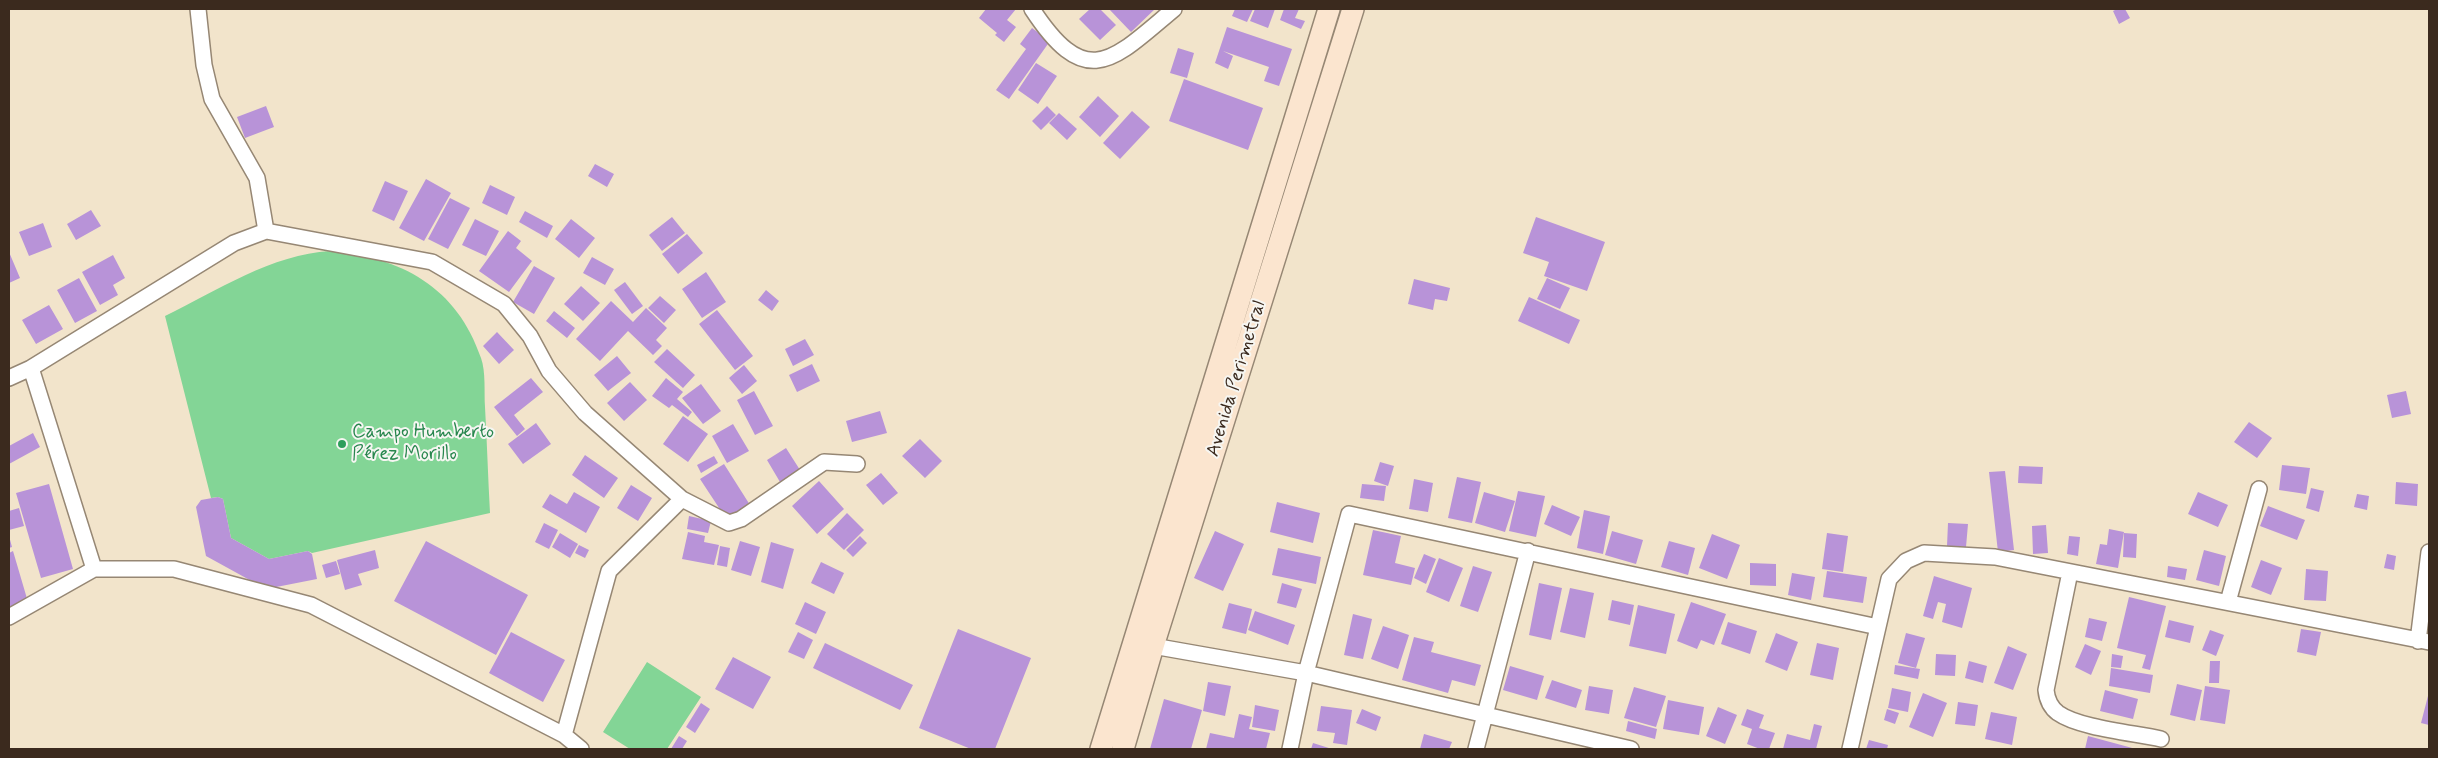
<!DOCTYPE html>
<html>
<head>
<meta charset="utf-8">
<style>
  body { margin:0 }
  #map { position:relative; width:2438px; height:758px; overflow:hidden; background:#f2e4cb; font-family:Mynerve,sans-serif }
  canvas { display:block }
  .frame { position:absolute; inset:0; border:10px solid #3b2a1e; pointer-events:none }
</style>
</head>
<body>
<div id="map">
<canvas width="2438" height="758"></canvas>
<div class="frame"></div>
</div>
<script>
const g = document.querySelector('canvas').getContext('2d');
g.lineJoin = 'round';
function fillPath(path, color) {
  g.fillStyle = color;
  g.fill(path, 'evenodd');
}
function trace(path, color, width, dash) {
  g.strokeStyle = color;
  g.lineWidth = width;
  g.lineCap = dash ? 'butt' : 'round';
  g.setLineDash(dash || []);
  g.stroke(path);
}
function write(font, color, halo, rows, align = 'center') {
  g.font = font + ' Mynerve,sans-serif';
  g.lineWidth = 4;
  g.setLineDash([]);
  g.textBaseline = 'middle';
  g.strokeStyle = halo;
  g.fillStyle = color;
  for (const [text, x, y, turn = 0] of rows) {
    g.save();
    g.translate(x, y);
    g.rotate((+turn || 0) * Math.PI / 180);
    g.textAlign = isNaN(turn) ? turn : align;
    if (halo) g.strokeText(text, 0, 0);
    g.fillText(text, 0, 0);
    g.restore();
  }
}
fillPath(new Path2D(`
  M330 251C401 257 457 287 481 358 486 372 484 392 485 407 487 442 488 478 490 513L312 553 308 551 269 559 231 538 223 499 218 497 211 498 165 316C216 291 273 254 330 251Z
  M647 662 701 697 667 749H630L603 732Z`), '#83d596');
fillPath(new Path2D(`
  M986 9H1016L1007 20 1016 27 1004 42 995 35 997 33 979 18Z
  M1090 9H1100L1116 25 1100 40 1079 19Z
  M1109 9H1155L1131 32Z
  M1235 9H1253L1247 22 1232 16Z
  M1255 9H1275L1268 28 1250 21Z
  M1284 9H1299L1295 18 1305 21 1301 29 1280 20Z
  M2117 9H2125L2130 18 2119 24 2113 11Z
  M1227 27 1292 49 1279 86 1264 81 1269 67 1223 51 1233 56 1228 69 1215 63Z
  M1032 28 1050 41 1009 99 996 90 1026 49 1020 44Z
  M1178 48 1194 53 1187 78 1170 73Z
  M1036 63 1057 76 1038 104 1018 90Z
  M1184 79 1263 108 1248 150 1169 121Z
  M1098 96 1119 116 1100 137 1079 117Z
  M266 106 274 127 245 138 237 117Z
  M1047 106 1056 115 1041 130 1032 121Z
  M1132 111 1150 127 1120 159 1103 143Z
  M1059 113 1077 129 1067 140 1049 123Z
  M595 164 614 174 607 187 588 176Z
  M426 179 451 193 424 241 399 228Z
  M385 181 408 191 394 221 372 211Z
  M490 185 515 197 507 215 482 203Z
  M450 198 470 208 448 249 428 239Z
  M91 210 101 226 76 240 67 224Z
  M525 211 553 226 547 238 519 222Z
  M672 217 685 233 662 251 649 235Z
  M1536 217 1605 242 1587 291 1544 276 1549 262 1523 253Z
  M475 219 499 231 486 256 462 245Z
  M571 219 595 238 579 258 555 239Z
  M43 223 52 247 29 256 19 232Z
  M508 231 521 241 516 248 532 261 509 292 479 271Z
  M687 234 703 253 678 274 662 254Z
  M9 252 20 278 9 283Z
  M113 255 125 278 113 285 118 295 100 305 82 272Z
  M592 257 614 269 605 285 583 273Z
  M534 266 555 278 534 314 513 302Z
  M706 272 726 302 702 318 682 289Z
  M79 278 97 311 75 323 57 290Z
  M1547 278 1570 288 1560 309 1537 299Z
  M1414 279 1450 288 1447 301 1435 299 1433 310 1408 304Z
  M625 282 643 306 632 314 614 290Z
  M581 286 600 303 583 321 564 304Z
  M766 290 779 301 772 311 758 300Z
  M660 296 676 310 664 323 648 308Z
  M1529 297 1580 320 1569 344 1518 321Z
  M611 301 633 322 646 308 667 328 656 340 662 346 653 355 628 331 600 361 576 339Z
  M49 305 63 329 36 344 22 320Z
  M717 310 753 356 735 370 699 324Z
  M554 311 575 328 567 338 546 321Z
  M497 332 514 350 499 364 483 346Z
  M805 339 814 355 793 366 785 349Z
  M667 349 695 375 683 388 654 362Z
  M617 356 631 373 608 391 594 375Z
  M812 364 820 381 797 392 789 375Z
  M744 365 757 381 742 394 729 378Z
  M531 378 543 392 514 415 525 429 517 436 494 407Z
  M666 378 683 392 677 399 692 412 688 417 672 405 669 408 652 396Z
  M630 382 647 400 624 421 607 403Z
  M701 384 721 411 703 424 682 398Z
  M754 391 773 426 755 435 737 400Z
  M2406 391 2411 414 2392 418 2387 395Z
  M880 411 887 433 852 442 846 421Z
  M683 416 708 434 688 462 663 444Z
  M2249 422 2272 438 2257 458 2234 442Z
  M536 423 551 444 523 464 508 444Z
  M733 424 749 451 727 463 712 436Z
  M33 433 40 447 9 464V446Z
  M920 439 942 461 925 478 902 456Z
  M786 448 800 470 780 482 767 460Z
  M585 455 618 478 604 498 572 475Z
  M714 456 718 463 701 473 697 465Z
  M1380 462 1394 466 1388 486 1374 481Z
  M724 464 750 505 727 520 700 479Z
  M2282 465 2310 468 2306 494 2279 490Z
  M2019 466 2043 467 2042 484 2018 483Z
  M2005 471 2014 550 1998 552 1989 472Z
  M881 473 898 493 883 505 866 485Z
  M1457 477 1481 482 1472 523 1448 518Z
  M1414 479 1433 483 1428 512 1409 509Z
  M819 481 844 509 817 534 792 506Z
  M2396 482 2418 484 2417 506 2395 504Z
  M49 484 73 569 41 578 16 493Z
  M1362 484 1386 486 1384 501 1360 498Z
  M631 485 652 498 638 521 617 508Z
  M2311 488 2324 491 2319 512 2306 508Z
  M1518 491 1545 496 1536 537 1509 531Z
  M574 492 600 507 586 533 542 507 550 494 567 504Z
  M1484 492 1515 501 1505 532 1475 523Z
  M2198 492 2228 505 2218 527 2188 514Z
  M2357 494 2369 496 2367 510 2354 507Z
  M218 497 223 499 231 538 269 559 308 551 312 554 317 579 266 589 206 556 196 507 201 500Z
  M1277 502 1320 513 1313 543 1270 532Z
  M1552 505 1580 517 1571 536 1544 524Z
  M2268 506 2305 520 2297 540 2260 526Z
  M19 508 24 526 9 530V511Z
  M1584 510 1610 516 1603 554 1577 548Z
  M847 513 864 530 844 550 827 534Z
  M689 516 711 521 708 533 687 529Z
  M544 523 558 530 549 549 535 542Z
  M1948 523 1968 524 1966 547 1947 546Z
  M2046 525 2048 553 2033 554 2032 526Z
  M2109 529 2124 532 2118 568 2096 564 2100 544 2107 545Z
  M1373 530 1401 536 1395 563 1415 568 1411 585 1363 575Z
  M1215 531 1244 544 1223 591 1194 578Z
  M1612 531 1643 540 1636 564 1605 555Z
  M688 532 705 536 704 542 719 545 714 565 682 559Z
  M560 533 578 544 570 558 552 547Z
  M1827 533 1848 536 1843 572 1822 569Z
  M2124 533 2137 534 2136 558 2123 557Z
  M1712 534 1740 545 1727 579 1699 568Z
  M9 536 12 547 9 548Z
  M860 536 867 543 853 557 846 550Z
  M2069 536 2080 537 2078 556 2067 554Z
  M426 541 528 595 496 655 394 601Z
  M740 541 760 547 751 576 731 570Z
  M1669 541 1695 548 1688 575 1661 567Z
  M771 542 794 549 783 589 761 582Z
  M579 545 589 550 585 558 575 553Z
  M720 546 730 548 727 567 717 565Z
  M1278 548 1321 557 1316 584 1272 575Z
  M375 550 379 568 358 574 362 585 345 590 337 560Z
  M2204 550 2226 556 2219 586 2196 580Z
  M13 551 28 602 10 607 9 553Z
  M1424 554 1436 559 1426 584 1414 578Z
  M2387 554 2396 556 2394 570 2384 568Z
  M1439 558 1463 568 1449 602 1426 592Z
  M2261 560 2282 568 2271 595 2251 587Z
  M336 561 340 574 326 578 322 565Z
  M821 562 844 573 834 594 811 583Z
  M1750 563 1776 564V586L1750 585Z
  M1473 566 1492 572 1478 612 1460 606Z
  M2168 566 2187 569 2185 580 2167 577Z
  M2306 569 2328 571 2326 601 2304 600Z
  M1827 571 1867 577 1863 603 1823 597Z
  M1792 573 1815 577 1811 600 1788 595Z
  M1934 576 1972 588 1962 628 1942 622 1946 604 1938 602 1933 619 1923 616Z
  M1282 583 1302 589 1296 608 1277 603Z
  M1539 583 1562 588 1551 640 1529 635Z
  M1570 588 1594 593 1585 638 1560 632Z
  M2129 597 2166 606 2150 670 2142 668 2146 655 2117 648Z
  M1612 600 1634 605 1630 625 1608 620Z
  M805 602 826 612 816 634 795 624Z
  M1691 602 1726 614 1714 645 1701 640 1697 649 1677 641Z
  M1229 603 1252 609 1246 634 1222 628Z
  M1638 605 1675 614 1666 654 1629 646Z
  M1255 611 1295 625 1288 645 1248 630Z
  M1353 614 1372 619 1363 659 1344 655Z
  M2089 618 2107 622 2102 641 2085 637Z
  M2169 620 2194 626 2190 643 2165 637Z
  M1728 622 1757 631 1750 654 1721 644Z
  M1383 626 1409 635 1398 669 1371 659Z
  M958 629 1031 658 995 749H971L919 728Z
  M2301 629 2321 632 2316 656 2297 652Z
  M2210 630 2224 635 2216 656 2202 650Z
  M511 632 565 660 543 702 489 673Z
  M798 632 813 640 804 659 788 652Z
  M1776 633 1798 642 1787 671 1765 662Z
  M1906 633 1925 638 1916 668 1898 663Z
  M1414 637 1434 642 1431 652 1481 665 1475 686 1452 680 1448 693 1402 680Z
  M825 643 913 685 900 710 813 668Z
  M1817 643 1839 648 1833 680 1810 675Z
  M2085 644 2101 651 2091 675 2075 667Z
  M2008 646 2027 654 2013 690 1994 683Z
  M1936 654 1956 655 1955 676 1935 675Z
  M2112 654 2123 656 2121 668 2111 667Z
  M733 657 771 677 753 709 715 689Z
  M1969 661 1987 666 1983 683 1965 678Z
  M2210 661H2220L2219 683H2209Z
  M1895 665 1920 669 1918 679 1894 674Z
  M1510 666 1544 676 1537 700 1503 690Z
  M2111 668 2153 675 2150 693 2109 686Z
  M1552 680 1582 690 1576 708 1545 698Z
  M1208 682 1231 686 1225 716 1203 711Z
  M2177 684 2202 690 2195 721 2170 715Z
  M1589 686 1613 690 1609 714 1585 710Z
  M2205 686 2230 690 2225 724 2200 720Z
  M1634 687 1666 696 1656 727 1624 718Z
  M1892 688 1911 692 1908 712 1888 708Z
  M2105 690 2138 699 2133 719 2100 711Z
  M2429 692V725L2421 723Z
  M1923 693 1947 703 1933 737 1909 727Z
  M1164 699 1202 710 1191 749H1150Z
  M1668 700 1704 707 1699 735 1663 729Z
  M1958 702 1978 705 1975 726 1955 724Z
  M701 703 710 709 695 733 686 727Z
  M1255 705 1279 710 1275 731 1252 727Z
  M1321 706 1352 710 1347 745 1333 743 1335 733 1317 731Z
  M1718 707 1737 715 1725 744 1706 736Z
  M1362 709 1381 717 1376 731 1356 723Z
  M1747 709 1764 715 1759 728 1775 733 1769 749H1760L1747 744 1752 729 1741 725Z
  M1887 709 1899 713 1895 724 1884 720Z
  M1991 712 2017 717 2012 745 1985 739Z
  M1239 714 1252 717 1249 729 1270 733 1266 749H1206L1210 733 1234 738Z
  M1628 721 1657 729 1655 739 1626 731Z
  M1814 724 1822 726 1816 749H1783L1787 734 1810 740Z
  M1424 734 1452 742 1449 749H1420Z
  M679 736 687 741 682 749H671Z
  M2088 736 2136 749H2085Z
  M1869 740 1888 745 1887 749H1866Z
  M1313 743 1332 749H1311Z`), '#b893d8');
const street = new Path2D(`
  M198 9 204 65 212 99 257 178 266 231
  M1032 9C1087 93 1113 60 1174 9
  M9 378 31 368
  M682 499 729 523 741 519 824 462 857 464
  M94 569 31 368 234 243 266 231 432 262 504 304 530 336 549 371 585 413 682 499 609 571 564 735
  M2070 572 2046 690C2047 700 2050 707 2058 713 2079 728 2134 733 2161 739
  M2228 602 2259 489
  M9 617 94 569H174L311 605 564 735 581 749
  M2418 641 2429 552
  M1153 646 1306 673 1631 749
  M1290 749 1306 673 1349 514 1878 627
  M1476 749 1528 551
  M1850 749 1889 579 1906 561 1924 553 1995 557 2429 642`);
const secondary = new Path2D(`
  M1101 749 1329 9
  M1123 749 1153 646 1353 9`);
trace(street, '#968774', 18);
trace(secondary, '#968774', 24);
trace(street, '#fff', 15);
trace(secondary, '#fbe5cf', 21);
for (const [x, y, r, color] of [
  [342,444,5,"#2e9e5b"]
]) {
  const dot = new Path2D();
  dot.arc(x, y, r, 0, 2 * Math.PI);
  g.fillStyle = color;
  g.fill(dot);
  trace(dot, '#f6f6f2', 2);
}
write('19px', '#3b2a1e', '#f6f6f2', [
  ["Avenida Perimetral",1237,379,-73]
]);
write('19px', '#27864d', '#f6f6f2', [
  ["Campo Humberto",352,433],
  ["Pérez Morillo",352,455]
], 'left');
</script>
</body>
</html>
